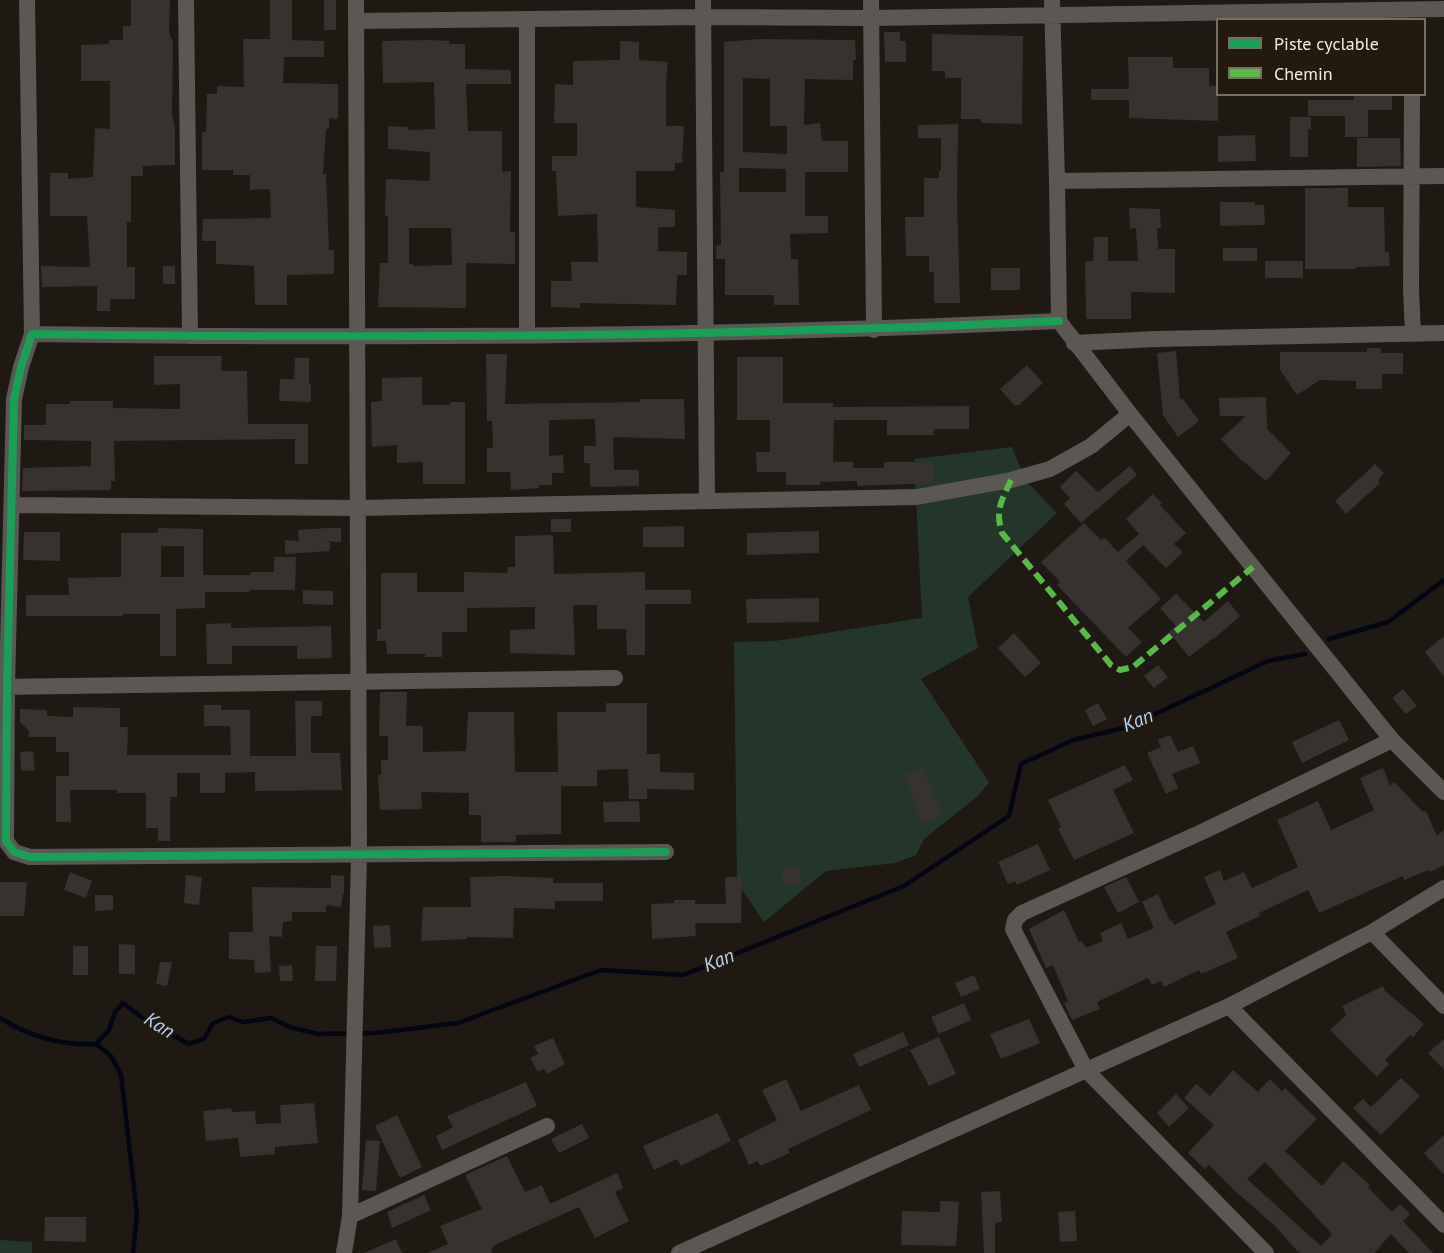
<!DOCTYPE html>
<html>
<head>
<meta charset="utf-8">
<style>
  body { margin:0 }
  #map { position:relative; width:1444px; height:1253px; overflow:hidden; background:#1e1913; font-family:"PT Sans",sans-serif }
  canvas { display:block }
  .legend { position:absolute; left:1216px; top:18px; width:210px; height:78px; box-sizing:border-box; background:#23190e; border:2px solid #776e64; margin:0; padding:8px 10px; list-style:none; font-size:18px; color:#f5ede6 }
  .legend li { display:flex; align-items:center; gap:12px; height:30px }
  .legend b { width:30px; border:2px solid #776e64 }
</style>
</head>
<body>
<div id="map">
<canvas width="1444" height="1253"></canvas>
<ul class="legend">
<li><b style="height:8px;background:#1a9f57"></b>Piste cyclable</li>
<li><b style="height:8px;background:#58b947"></b>Chemin</li>
</ul>
</div>
<script>
const g = document.querySelector('canvas').getContext('2d');
g.lineJoin = 'round';
function fillPath(path, color) {
  g.fillStyle = color;
  g.fill(path, 'evenodd');
}
function trace(path, color, width, dash) {
  g.strokeStyle = color;
  g.lineWidth = width;
  g.lineCap = dash ? 'butt' : 'round';
  g.setLineDash(dash || []);
  g.stroke(path);
}
function write(font, color, halo, rows, align = 'center') {
  g.font = font + ' "PT Sans",sans-serif';
  g.lineWidth = 4.5;
  g.setLineDash([]);
  g.textBaseline = 'middle';
  g.strokeStyle = halo;
  g.fillStyle = color;
  for (const [text, x, y, turn = 0] of rows) {
    g.save();
    g.translate(x, y);
    g.rotate((+turn || 0) * Math.PI / 180);
    g.textAlign = isNaN(turn) ? turn : align;
    if (halo) g.strokeText(text, 0, 0);
    g.fillText(text, 0, 0);
    g.restore();
  }
}
fillPath(new Path2D(`
  M1012 447 1026 481 1057 513 968 597 978 648 921 679 989 782 979 795 924 839 916 855 895 863 826 871 764 922 737 883 734 642 775 641 922 618 914 459Z
  M0 1240 32 1242V1253H0Z`), '#24362a');
trace(new Path2D(`
  M1329 639 1388 622 1444 580
  M0 1018C29 1036 62 1046 96 1044L109 1030 115 1012 123 1003 148 1022 189 1044 204 1039 213 1023 229 1017 243 1022 271 1018 292 1028 319 1034 375 1033 458 1023 601 970 683 975 904 886 1009 816 1021 764 1073 740 1128 727 1268 661 1305 654
  M96 1044 111 1056 121 1075 137 1214 133 1253`), '#030613', 4.5);
fillPath(new Path2D(`
  M131 0H170L169 29 171 39H173L172 113 175 130V165L143 166V176H131V222H127V267H135V299H110V311H97V286L42 287 41 266 90 267 87 216H50V173H68V179L93 177 95 128 110 129V81H81V45L109 44V40H123V26H131Z
  M270 0H292V40L324 41V57H284L283 83 338 84V119L329 118V129H326L323 174H326L329 250H334V274L287 275V305H255L254 266 216 264V241H202L203 219 271 218 270 189 250 190V175H233V170H202V132H206L207 94H217V86L244 87 243 39H270Z
  M324 0H336V30H324Z
  M884 32H900V41H906V62H885Z
  M932 34 1023 36 1022 124 981 123V119H961V78H945V71H932Z
  M758 39 855 40 856 60H853V80L805 79 804 125 820 123 822 141H848V172H805V216H828V233L790 234 791 259H798L799 305H774V295H725V259H716V246L721 245 720 172H724V42ZM743 78 770 79V126H787V154L743 152ZM739 168 786 169V192H739Z
  M431 40 449 41V44H465V69L511 70V84H466L468 131H502V172L511 171 510 232H515V264L466 263V308L378 307 380 263H388V216H385L386 179 429 181 430 176V152L388 149V126L408 127V130L435 129 434 82 383 83 382 41ZM409 228H451L452 265 413 266V264H409Z
  M620 41 639 42V60L668 62 666 82V126H684L682 163H675V171H636V207L675 210V227H658V251L687 252V275H677L676 305 580 303V308L551 307V281H572L571 262H598L597 214 558 216 556 171H552V156H577V123H554L555 84 573 85V61L620 60Z
  M1128 57H1173V68H1209V86H1218V121L1129 118V100H1091V89H1129Z
  M1354 94H1392V110H1368V137H1345V116H1308V100H1354Z
  M1290 117H1311V129H1308V157H1290Z
  M958 124 957 200 960 303H934V272H929V256H906L905 217H924V178H939V171H941V138H918V125Z
  M1255 135 1256 161 1218 162V136Z
  M1357 138H1400L1401 166 1357 167Z
  M1305 188H1348V207H1384L1385 252H1389L1390 266 1356 267V269H1305Z
  M1220 202H1255V205H1264L1265 225 1220 226Z
  M1129 208 1160 209 1161 228H1157L1158 249H1175V293L1131 292V319H1086L1085 261H1093L1094 237H1108V261H1138L1136 228 1130 229Z
  M1223 248H1257V261H1223Z
  M1265 261H1303V278H1265Z
  M163 266H175V284H163Z
  M991 268H1020V290H991Z
  M1367 348H1381V353H1403V374H1382V389H1356V381L1320 380 1297 395 1280 370V352H1367Z
  M1176 351 1180 399H1183L1199 421 1178 437 1163 415 1157 353Z
  M486 354H507L505 404 640 402V399H684L685 439 613 437 614 470H639V486L590 487V463H584V446H596L595 419 549 420V456L563 455 564 473H552V485H539V488L511 490 510 472H487V448H493L492 421H487Z
  M154 356H222L221 371H247L248 424H308V464H295V439L114 441 115 481H111V490L22 491 23 468 91 466V441L24 440V425H46V404H70V401H113V408L180 409V384L154 385Z
  M737 357H783V403H833V407L969 406V429H934V435H887V420H834L833 462H853V468H884V462H934V483L857 486V481L820 482V485H786V472H757L756 452H770V420H737Z
  M295 358H309V384H311V402L279 401 280 379H294Z
  M1027 365 1043 383 1019 405H1014L1000 389Z
  M422 377V405H450V402H465V484H423V462L397 463V445L372 447 371 402 382 401V378Z
  M1266 397 1267 429 1291 453 1266 481 1237 456 1221 439 1246 416H1220L1219 398Z
  M1375 464 1384 473 1378 480 1380 483 1346 514 1335 501Z
  M1130 466 1137 475 1081 523 1064 504 1070 498 1060 487 1076 471 1098 492Z
  M1153 494 1162 503 1160 505 1186 533 1174 544 1183 552 1166 568 1143 545 1126 561 1161 599 1128 628 1142 642 1126 657 1057 585 1060 582 1041 562 1084 523 1101 540 1104 537 1118 552 1139 534 1126 519Z
  M551 519H571V532H551Z
  M684 526V547H643V527Z
  M158 528 203 529V575H251V572H274V557H296L295 590H249V592H205V608L176 609V656H160V614H123V616H26V595H69L68 578 121 577V533H158ZM161 546H184V577H161Z
  M327 528H341V542L322 541 330 542V551L285 554V540L299 541 298 530Z
  M819 531V553L747 555V533Z
  M24 532H60V561L23 560Z
  M553 535 554 574 645 572V590H691V604H645V655H627L626 629H597V605H573L575 655 510 653V630L535 629V607L467 608V632H442V657H425V654H387L386 641H377V629H381V573H417V592H464V572L507 573 508 567H515V536Z
  M303 590 333 591V605L303 604Z
  M1176 594 1204 622 1228 601 1240 616 1214 639 1213 638 1189 657 1169 632 1176 626 1160 608Z
  M819 598V622L747 623 746 599Z
  M231 623V628L331 626 332 658 297 659V646H232V664H207L206 624Z
  M1014 633 1041 663 1025 677 998 648Z
  M1444 636V677L1425 652Z
  M1158 665 1168 677 1154 688 1144 676Z
  M1403 689 1417 706 1406 714 1392 698Z
  M380 692H407L406 726H423V752L466 751 468 712H514L515 772H558L557 712H606V703H647V754H660V772L694 773V790L647 789V799H629L628 769 597 770V786H561V834L516 835V842H481V815H469V793L421 792 422 809 380 810 378 775H381V760H388V736H379Z
  M295 701H322V716H311V753H340L342 790 255 791V772L225 773V793H200V773H177V797H170V841H158V828H146V793H117V790H70L71 822H56V776H69V752H56V737H29V731L20 722V709L47 710V716L73 717V707L120 708V727H128L127 755H231L230 726H204V705H221V710H250V756H296Z
  M1098 703 1107 719 1093 726 1085 710Z
  M1339 720 1349 740 1302 763 1292 742Z
  M1170 735 1178 752 1193 746 1200 763 1172 774 1178 788 1166 794 1147 753 1161 747 1158 740Z
  M33 751 35 770 21 771 20 752Z
  M1125 765 1133 780 1113 790 1134 833 1074 860 1058 829 1061 827 1048 800Z
  M924 767 942 816 922 823 904 775Z
  M1383 768 1390 786 1394 782 1423 812 1426 811 1437 836 1444 830V865L1430 872 1429 870 1426 871 1404 880 1403 876 1319 913 1308 890 1259 913 1260 916 1226 932 1238 958 1201 974 1199 970 1164 987 1161 981 1152 985 1148 978 1097 1002 1100 1009 1072 1020 1064 1003 1068 1001 1053 965 1046 968 1029 929 1064 910 1079 942 1082 941 1086 948 1103 941 1100 933 1121 923 1128 939 1154 928 1142 902 1158 894 1170 921 1172 920 1174 925 1216 904 1204 877 1220 870 1224 881 1244 872 1252 888 1298 867 1277 820 1318 801 1331 830 1374 810 1360 778Z
  M639 801 640 822H604L603 802Z
  M1038 844 1050 870 1017 885 1015 881 1008 884 998 862Z
  M800 867 801 885H782V868Z
  M70 872 92 881 86 898 64 890Z
  M186 875 202 877 199 905 184 903Z
  M331 875 344 876V894H343L341 907 326 905V912H292V921L283 922 282 937 269 936 271 972 255 973 254 960 229 959V932H253L252 887 331 888Z
  M507 876 553 878V883H603V901H555V909L514 908 513 938 467 937V939L421 941 423 907H471L470 877Z
  M725 877H742L741 923H695L696 936 652 939 651 904 674 903V900H695V904H726Z
  M1126 877 1139 902 1118 913 1104 887Z
  M0 882H27L24 916H0Z
  M95 895H113V910L95 911Z
  M390 925 391 947 374 948 373 926Z
  M119 944 135 945V974H119Z
  M73 946H88V975H73Z
  M316 946H337L336 981H315Z
  M160 962H172L167 986 156 984Z
  M292 965 293 981H280L279 966Z
  M974 975 980 989 961 997 955 983Z
  M1383 986 1385 991 1424 1024 1413 1037 1410 1035 1385 1060 1389 1064 1377 1077 1330 1030 1346 1015 1342 1006Z
  M964 1003 971 1020 939 1034 931 1017Z
  M1029 1019 1040 1043 1001 1059 990 1034Z
  M903 1032 909 1045 859 1067 853 1054Z
  M939 1037 956 1074 929 1086 910 1050Z
  M553 1038 565 1064 547 1074 544 1069 538 1072 530 1058 538 1054 534 1046Z
  M1444 1039V1070L1428 1053Z
  M1233 1070 1258 1092 1270 1079 1282 1091 1285 1088 1317 1119 1285 1151 1322 1186 1343 1161 1370 1185 1368 1187 1392 1212 1400 1204 1410 1214 1403 1221 1433 1253H1409L1391 1234 1374 1253H1299L1274 1225 1235 1191 1209 1165 1205 1169 1188 1153 1214 1125 1184 1098 1196 1084 1210 1096ZM1265 1162 1332 1234 1321 1246 1247 1179Z
  M1401 1078 1420 1096 1381 1135 1353 1108 1363 1099 1371 1107Z
  M786 1079 801 1111 859 1085 871 1110 788 1149 790 1153 760 1166 758 1161 749 1165 738 1140 777 1120 762 1090Z
  M526 1082 537 1106 442 1150 436 1136 453 1127 447 1116Z
  M1176 1094 1189 1108 1169 1127 1157 1113Z
  M314 1103 318 1143 275 1147V1154L240 1157 238 1138 206 1141 203 1111 231 1108 232 1112 255 1111 256 1124 281 1123 280 1105Z
  M718 1113 731 1141 681 1166 677 1159 654 1170 643 1146Z
  M397 1115 422 1167 400 1178 375 1126Z
  M582 1124 589 1138 559 1153 551 1139Z
  M1444 1135V1175L1424 1153Z
  M366 1140 380 1141 376 1191 362 1190Z
  M507 1156 525 1192 542 1185 550 1204 617 1173 623 1188 615 1192 629 1221 595 1238 579 1207 497 1244 491 1249 492 1253H427L448 1244 440 1226 482 1209 465 1175Z
  M1000 1191 1002 1222 995 1223V1253H984L981 1192Z
  M424 1195 431 1210 392 1228 387 1212Z
  M940 1201 959 1202 956 1246 901 1245 902 1211 940 1212Z
  M1075 1211 1077 1241 1060 1242 1058 1212Z
  M45 1217H86V1242L44 1241Z
  M396 1239 402 1253H364Z`), '#36322d');
trace(new Path2D(`
  M27 0 32 334
  M186 0 190 336
  M703 0 707 501
  M871 0 874 330
  M1052 0 1057 181 1059 321 1130 414 1392 740 1444 792
  M356 21 703 17 871 18 1444 9
  M1412 94 1411 289 1413 334
  M1057 181 1444 176
  M527 334V20
  M1074 343 1157 339 1444 333
  M12 505 357 508 917 497 1011 480 1050 469 1091 446 1130 414
  M0 687 615 678
  M666 852 30 857 14 852 6 841 7 687 14 399 21 367 32 334C374 339 717 337 1059 321
  M1372 932 1444 1006
  M1229 1006 1444 1225
  M350 1216 547 1126
  M344 1253 350 1216 359 856 356 0
  M679 1253 1229 1006 1372 932 1444 888
  M1266 1253 1086 1070 1013 929 1015 920 1022 913 1204 831 1392 740`), '#5b5752', 16);
trace(new Path2D(`
  M1011 480C1001 502 995 510 1002 533L1111 665 1120 670 1133 667 1253 567`), '#58b947', 6, [12, 6]);
trace(new Path2D(`
  M666 852 30 857 14 852 6 841 7 687 14 399 21 367 32 334C374 339 717 337 1059 321`), '#1a9f57', 8);
write('italic 20px', '#b5d1f6', '#23190e', [
  ["Kan",1138,721,-22],
  ["Kan",719,961,-22],
  ["Kan",159,1026,32]
]);
</script>
</body>
</html>
